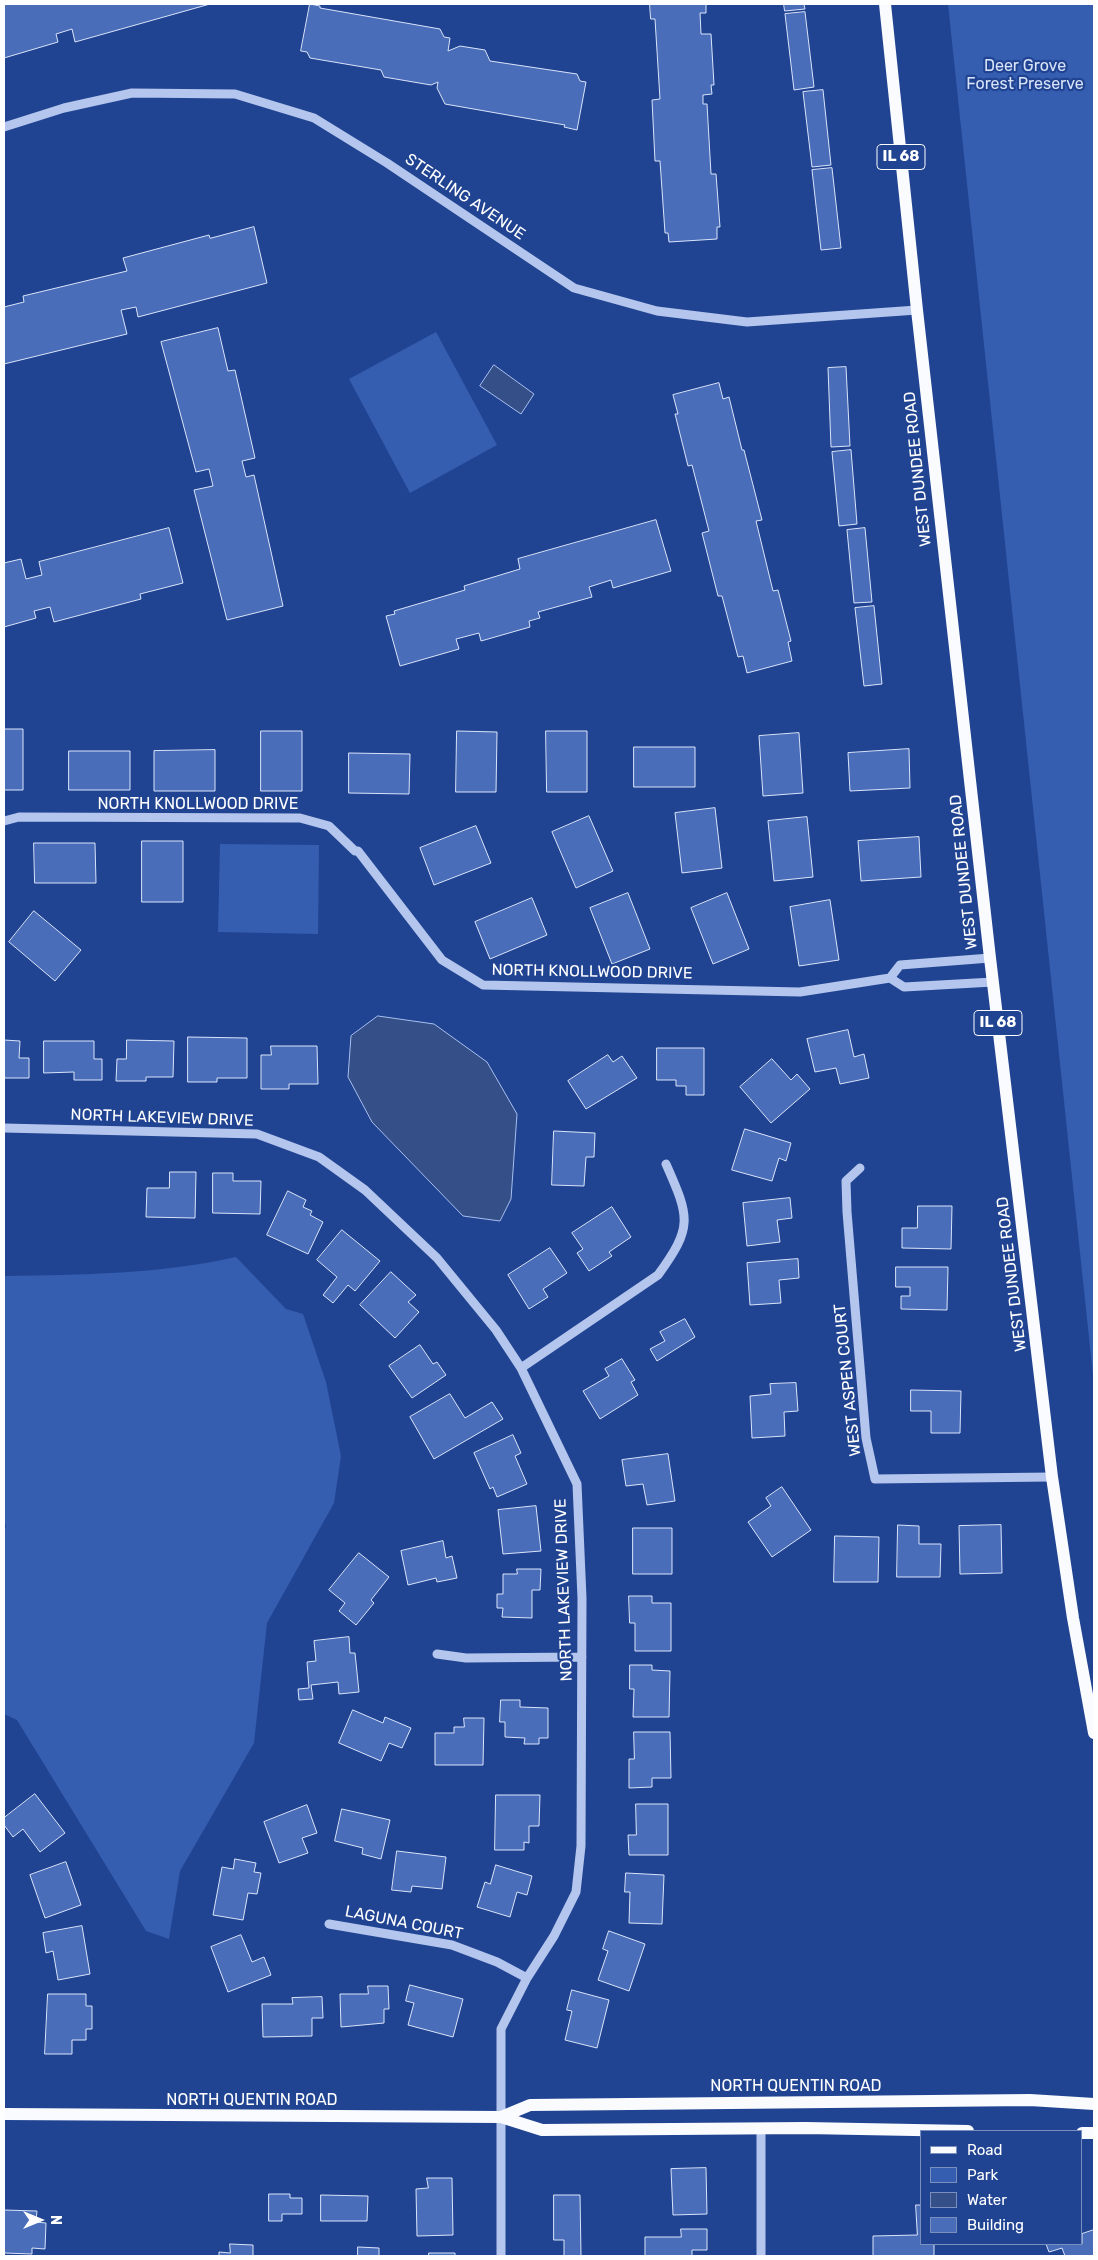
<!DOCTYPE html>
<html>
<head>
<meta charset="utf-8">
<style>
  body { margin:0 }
  #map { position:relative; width:1098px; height:2260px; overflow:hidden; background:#214492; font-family:Rubik,sans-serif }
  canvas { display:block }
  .frame { position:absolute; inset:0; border:5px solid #fff; pointer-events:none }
  .legend { position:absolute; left:920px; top:2130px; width:162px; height:115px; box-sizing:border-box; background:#214492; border:1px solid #7a8fbe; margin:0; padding:6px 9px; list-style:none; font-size:15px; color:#fff }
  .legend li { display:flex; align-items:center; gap:10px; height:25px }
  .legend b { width:25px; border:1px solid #7a8fbe }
  .north { position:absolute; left:15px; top:2195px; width:50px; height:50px; -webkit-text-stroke:4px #214492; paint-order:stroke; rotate:90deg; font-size:14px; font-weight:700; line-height:20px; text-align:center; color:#fff }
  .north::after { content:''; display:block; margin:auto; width:18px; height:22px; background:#fff; clip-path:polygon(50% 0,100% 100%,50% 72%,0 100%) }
</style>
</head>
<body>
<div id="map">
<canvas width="1098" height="2260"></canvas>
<div class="frame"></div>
<ul class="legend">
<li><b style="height:6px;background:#fafbff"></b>Road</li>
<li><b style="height:14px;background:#355db0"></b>Park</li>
<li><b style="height:14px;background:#354f89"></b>Water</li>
<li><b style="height:14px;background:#4a6db9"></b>Building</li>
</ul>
<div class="north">N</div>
</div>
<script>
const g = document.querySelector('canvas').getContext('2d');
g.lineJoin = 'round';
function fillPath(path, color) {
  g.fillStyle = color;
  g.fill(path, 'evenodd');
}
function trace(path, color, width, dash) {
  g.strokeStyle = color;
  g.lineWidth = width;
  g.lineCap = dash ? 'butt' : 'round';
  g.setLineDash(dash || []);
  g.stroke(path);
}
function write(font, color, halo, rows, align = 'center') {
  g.font = font + ' Rubik,sans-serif';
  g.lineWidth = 4.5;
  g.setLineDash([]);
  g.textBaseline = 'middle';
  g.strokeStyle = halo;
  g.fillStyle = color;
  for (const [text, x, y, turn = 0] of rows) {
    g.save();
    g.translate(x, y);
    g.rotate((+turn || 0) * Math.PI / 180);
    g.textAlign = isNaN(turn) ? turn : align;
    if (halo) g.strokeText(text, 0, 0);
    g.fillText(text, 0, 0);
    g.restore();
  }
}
fillPath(new Path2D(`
  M948 4H1094V1385Z
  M436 332 497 445 410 493 349 379Z
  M220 844 319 845 318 934 218 932Z
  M236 1257 286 1309 303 1314 326 1382 341 1456 334 1503 267 1623 254 1743 180 1871 169 1939 146 1931 17 1720 4 1714V1532L6 1526 4 1519V1276C82 1275 160 1274 236 1257Z`), '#355db0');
const water = new Path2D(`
  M494 365 534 394 521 414 480 386Z
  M378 1016 434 1024 487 1062 517 1114 511 1199 500 1221 463 1216 372 1122 348 1077 351 1036Z`);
fillPath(water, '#354f89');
trace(water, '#a8bfee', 1);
const building = new Path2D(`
  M4 4H210L75 42 72 29 56 34 58 42 4 58Z
  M310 4 320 6V8L440 29 444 37 450 38 448 51 460 46 485 50 490 61 577 74 580 81 586 82 577 130 564 127 565 125 445 104 437 88 438 82 431 85 384 77 381 70 310 58 307 52 301 51Z
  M650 4H706V13H700L701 34H711L714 85H711L712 94 703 95V104H707L711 174H716L720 227H717V239L669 242 668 233H665L660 161H655L652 100 660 99 655 19H651Z
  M784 4H804L805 9 785 11Z
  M805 12 814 87 794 90 785 14Z
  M823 90 831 165 812 167 803 92Z
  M832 168 841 248 821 250 812 170Z
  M254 227 267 283 138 317 136 307 121 310 127 334 4 364V307L24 302 23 296 127 271 123 258 209 235 210 238Z
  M218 328 228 371 235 370 255 458 242 461 246 477 254 475 283 606 227 620 194 490 213 486 209 469 196 472 161 342Z
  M846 367 850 446 831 447 828 368Z
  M719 383 723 399 729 397 742 450H744L762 520 756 521 773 591 778 590 791 641 788 642 792 661 747 673 743 656 738 657 722 596H718L702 533 709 531 692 465 688 466 675 414H678L673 395Z
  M851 450 857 524 839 526 832 452Z
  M656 520 671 571 613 588 611 580 589 587 592 597 538 612 540 618 529 621 530 627 481 641 479 633 456 639 459 649 400 666 386 616 395 614 394 611 465 590 464 586 520 569 518 559Z
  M169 528 183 583 140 594 141 599 54 622 50 607 34 611 36 618 4 627V563L21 559 26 579 42 575 39 562Z
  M865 528 872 602 854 603 847 530Z
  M874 606 882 684 864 686 855 608Z
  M4 729H23V790H4Z
  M261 731H302V791H261Z
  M457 731 497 732 496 792H456Z
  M546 731H587V792H547Z
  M799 733 803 793 763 796 759 736Z
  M634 747H695V787H634Z
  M909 749 910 788 850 791 848 753Z
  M215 750V791H154V751Z
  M69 751H130V790H69Z
  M349 753 410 754 409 794 349 793Z
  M715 808 722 868 682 873 675 813Z
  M589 816 613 871 576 888 552 832Z
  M807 817 813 877 774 881 768 821Z
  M476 826 491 863 434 885 420 848Z
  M919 837 921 877 861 881 858 841Z
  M142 841H183V902H142Z
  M34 843H95L96 883H35Z
  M628 893 650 949 612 964 590 908Z
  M727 893 749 949 713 964 691 908Z
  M532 898 547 935 490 959 475 922Z
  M830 900 839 960 799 966 790 907Z
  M34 911 81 950 55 981 9 942Z
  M848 1030 854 1057 864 1054 869 1078 840 1084 836 1068 815 1072 807 1039Z
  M188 1037 247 1038V1078H217V1082H188Z
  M4 1040 20 1041 19 1058H29V1078H5Z
  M127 1040 174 1041 173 1077H146V1081H116L117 1059H126Z
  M44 1041H94V1059H102V1080H74V1072L44 1073Z
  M271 1046H317L318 1084H289V1089H261V1055H271Z
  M657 1048H704V1095H686V1086H676V1080H657Z
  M608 1055 613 1062 622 1056 637 1078 586 1109 568 1081Z
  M772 1059 791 1080 797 1074 810 1089 771 1123 740 1087Z
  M745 1129 791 1143 786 1161 779 1158 772 1181 732 1170Z
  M554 1131 595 1133 594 1157H586L584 1186 552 1185Z
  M170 1172H196L195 1218 146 1217 147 1188H169Z
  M213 1173H233V1181H261L260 1214 213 1213Z
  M288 1191 306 1200 303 1207 312 1211 310 1215 323 1222 308 1254 267 1235Z
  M790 1198 792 1218 777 1220 780 1242 747 1246 743 1203Z
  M918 1206H952L951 1249 902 1248V1228H917Z
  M612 1207 631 1237 609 1252 612 1256 589 1271 577 1253 583 1249 572 1233Z
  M342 1230 380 1261 355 1291 348 1285 333 1303 323 1295 337 1277 317 1260Z
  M550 1248 567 1273 543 1289 548 1297 529 1309 508 1275Z
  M798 1259 799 1278 779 1280 781 1303 750 1305 747 1263Z
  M896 1267H948L947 1310 901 1309V1296H910V1287H896Z
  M391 1272 416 1295 408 1302 419 1312 395 1338 360 1305Z
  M685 1319 695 1337 657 1361 650 1349 665 1341 660 1332Z
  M420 1345 433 1364 437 1362 446 1375 412 1398 389 1366Z
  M622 1359 635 1380 631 1382 638 1395 600 1419 583 1391 609 1376 605 1369Z
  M796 1383 798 1411 784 1412 785 1436 752 1438 750 1396 771 1394 770 1384Z
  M911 1390 961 1391 960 1433H931V1411H911Z
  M450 1394 465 1418 492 1402 503 1419 434 1459 410 1417Z
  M513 1435 521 1453 515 1456 527 1484 497 1497 493 1487 490 1489 474 1453Z
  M668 1454 675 1501 647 1505 643 1484 626 1486 622 1460Z
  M782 1487 811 1530 772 1557 748 1522 771 1506 766 1498Z
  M536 1506 541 1551 503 1554 498 1510Z
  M898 1525 919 1526V1544H941L940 1577H897Z
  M1001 1525 1002 1573 960 1574 959 1526Z
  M633 1528H672V1574H633Z
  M835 1536 879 1537 878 1582H834Z
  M443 1541 446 1558 452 1556 457 1578 437 1582 436 1578 408 1585 401 1551Z
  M359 1553 389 1577 371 1600 374 1603 356 1625 339 1611 345 1603 329 1590Z
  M517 1569H541L540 1590H532V1618L502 1617 503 1608H497V1594H503V1574H517Z
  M629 1596H652V1603H671V1651H635V1623H630Z
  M349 1637 350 1653H355L359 1692 339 1694 338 1682 311 1685 313 1699 299 1700 298 1689 309 1688 307 1662 316 1661 314 1641Z
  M630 1665H652V1670L670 1671 669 1717H633L634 1689H630Z
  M501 1700H520V1707L548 1708V1738H539V1744H524L525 1738 505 1737V1722H500Z
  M353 1710 383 1723 385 1717 411 1728 402 1748 389 1743 381 1761 339 1743Z
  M464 1718H484L483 1765H435V1733H454V1727H464Z
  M634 1732H670L671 1778H652V1787L629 1788V1759H634Z
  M35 1794 65 1833 40 1852 23 1829 13 1837 4 1825V1818Z
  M496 1795H540L539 1826H529V1843L524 1842V1850H495Z
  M636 1804H668V1855H629L628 1835H636Z
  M307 1805 317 1833 302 1838 308 1853 279 1863 264 1822Z
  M342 1809 390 1820 381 1859 362 1854 363 1848 335 1841Z
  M397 1851 446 1857 442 1889 412 1886 411 1892 392 1890Z
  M235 1859 256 1863 254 1872 261 1873 257 1894 248 1893 243 1920 213 1915 222 1867 233 1869Z
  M66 1862 81 1905 45 1918 30 1875Z
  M496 1865 532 1876 527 1895 517 1892 510 1917 477 1907 485 1882 490 1884Z
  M626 1873 664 1875 662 1924 629 1923 630 1892H625Z
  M82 1926 90 1974 58 1980 53 1951 46 1953 43 1933Z
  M609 1931 645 1944 629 1991 598 1980 608 1951 603 1949Z
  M241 1935 252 1962 264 1957 271 1975 228 1992 211 1947Z
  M410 1985 463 1999 453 2037 408 2025 414 2003 406 2001Z
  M368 1986H388L389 2009H384V2023L341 2027 340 1994H368Z
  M572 1990 609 2000 597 2048 565 2040 572 2011 567 2010Z
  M48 1994H86V2006H92V2029H86V2040H72V2054H45Z
  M322 1997 323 2018H312V2036L263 2037 262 2004H293L292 1998Z
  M706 2168 707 2214 673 2215 671 2169Z
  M427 2178H452L453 2235 417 2236 416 2189 428 2188Z
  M269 2194H290V2198H302V2214H282V2221H269Z
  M321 2195 368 2196 367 2221H321Z
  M554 2195H580L581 2256H564V2240H554Z
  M916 2205H922V2244H934V2256H873V2236L917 2235Z
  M4 2210 37 2211 36 2222 46 2223 45 2249 32 2248V2254L5 2253Z
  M681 2229H707V2250H692V2256H645V2237H681Z
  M1094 2230V2256H1065L1062 2248 1049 2252 1046 2244H1082V2234Z
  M230 2244 253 2245V2256H219V2252L230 2253Z
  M358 2247 379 2248V2256H358Z
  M429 2253H455V2256H429Z`);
fillPath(building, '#4a6db9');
trace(building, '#d9e4fa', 1);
trace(new Path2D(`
  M4 127 64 108 132 93 235 94 314 118 387 163 574 288 657 311 747 322 917 310
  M4 821 19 817 300 818 329 826 355 851H358L442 960 483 985 800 992 890 978 904 987 993 982
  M890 978 900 965 990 958
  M4 1128 257 1134 319 1157 365 1190 437 1258 496 1330 521 1368 577 1484 582 1598 581 1846 576 1892 554 1936 527 1978 501 2029V2256
  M860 1168 846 1181 847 1212 866 1438 875 1479 1052 1477
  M521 1368 658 1275C693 1227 690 1218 666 1164
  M437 1654 466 1658 582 1657
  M329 1924 452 1945 497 1962 527 1978
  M761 2130V2256`), '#b4c6ed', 9);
trace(new Path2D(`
  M885 4 917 310 990 958 1052 1477 1073 1618 1094 1733
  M4 2114 501 2117 542 2130 806 2128 968 2131
  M501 2117 530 2105 1030 2100 1094 2104
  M1082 2133H1094`), '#fafbff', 12);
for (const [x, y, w] of [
  [901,157,48],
  [998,1023,48]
]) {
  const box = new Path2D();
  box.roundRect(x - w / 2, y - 12.5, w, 25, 4);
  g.fillStyle = '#214492';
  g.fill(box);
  trace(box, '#fff', 1);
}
write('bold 15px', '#fff', null, [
  ["IL 68",901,157],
  ["IL 68",998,1023]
]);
write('16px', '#d9e4fa', '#214492', [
  ["Deer Grove",1025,66],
  ["Forest Preserve",1025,84]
]);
write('16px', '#fff', '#214492', [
  ["STERLING AVENUE",465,197,34],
  ["WEST DUNDEE ROAD",918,469,-96],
  ["NORTH KNOLLWOOD DRIVE",198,804],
  ["WEST DUNDEE ROAD",964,872,-96],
  ["NORTH KNOLLWOOD DRIVE",592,972,1],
  ["NORTH LAKEVIEW DRIVE",162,1118,2],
  ["WEST DUNDEE ROAD",1012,1274,-97],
  ["WEST ASPEN COURT",848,1380,-96],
  ["NORTH LAKEVIEW DRIVE",564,1590,-92],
  ["LAGUNA COURT",404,1923,11],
  ["NORTH QUENTIN ROAD",796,2086],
  ["NORTH QUENTIN ROAD",252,2100]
]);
</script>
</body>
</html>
